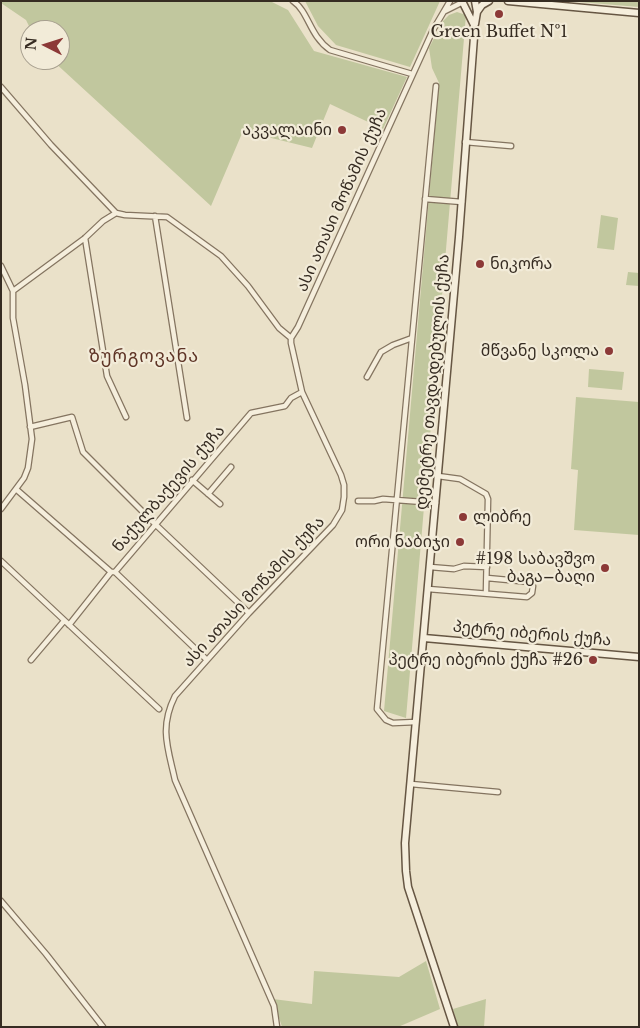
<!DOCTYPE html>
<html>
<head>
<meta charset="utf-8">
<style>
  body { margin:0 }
  #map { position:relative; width:640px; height:1028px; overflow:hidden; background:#eae1c9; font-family:"Libre Baskerville",serif }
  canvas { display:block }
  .frame { position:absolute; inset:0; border:2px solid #362c22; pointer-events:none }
  .north { position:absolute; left:20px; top:20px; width:50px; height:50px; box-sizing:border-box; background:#f2ebd8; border:1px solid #a79f8f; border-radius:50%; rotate:275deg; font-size:14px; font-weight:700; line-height:20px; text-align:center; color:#362c22 }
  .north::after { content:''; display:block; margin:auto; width:18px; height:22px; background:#8c3937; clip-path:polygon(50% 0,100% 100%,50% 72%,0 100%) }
</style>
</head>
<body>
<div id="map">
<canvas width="640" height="1028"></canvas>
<div class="frame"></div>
<div class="north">N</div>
</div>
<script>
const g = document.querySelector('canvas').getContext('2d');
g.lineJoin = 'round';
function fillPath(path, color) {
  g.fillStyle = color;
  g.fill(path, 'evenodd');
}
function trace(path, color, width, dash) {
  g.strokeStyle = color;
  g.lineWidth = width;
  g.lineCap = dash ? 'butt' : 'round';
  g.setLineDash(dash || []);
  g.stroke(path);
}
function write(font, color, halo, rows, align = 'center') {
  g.font = font + ' "Libre Baskerville","Noto Sans Georgian",serif';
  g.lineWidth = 4.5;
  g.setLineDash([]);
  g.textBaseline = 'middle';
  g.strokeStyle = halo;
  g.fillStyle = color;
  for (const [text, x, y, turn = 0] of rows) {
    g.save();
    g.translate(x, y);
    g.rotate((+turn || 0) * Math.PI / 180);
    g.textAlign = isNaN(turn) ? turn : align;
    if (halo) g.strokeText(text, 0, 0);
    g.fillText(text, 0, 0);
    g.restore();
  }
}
fillPath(new Path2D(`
  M1 1H270L288 10 314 51 407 77 383 129 330 104 312 148 243 131 211 206 52 60H60V30H31L26 20 1 3Z
  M305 1H440L410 67 336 45 318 26Z
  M568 1 639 2V7Z
  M457 12 466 15 406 718 384 711 439 83 432 68 429 48 443 21 449 15Z
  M601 215 618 218 614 250 597 248Z
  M628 272 639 273V286L626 285Z
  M589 369 624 372 622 390 588 387Z
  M576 397 639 402V535L574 530 578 470 571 469Z
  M426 961 440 1009 398 1027H282L273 999 312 1004 314 971 399 977Z
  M486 999 484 1027H458L453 1009Z`), '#c1c79e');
const street = new Path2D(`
  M293 1C309 12 309 35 330 50L412 74
  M445 11 461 3
  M1 87 51 145 116 213
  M465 142 511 146
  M425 199 462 202
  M155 216 187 418
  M85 238 107 376 126 417
  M1 266 13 291V318L25 385 32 439 28 468 24 478 1 509
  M13 291 85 238 103 221 116 213 125 215 167 217 221 256 248 286 279 328 291 338
  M367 377 381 352 393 345 412 338
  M30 427 72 417 83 452 155 524 249 613
  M438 476 460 479 486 494 488 499 486 593
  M192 480 220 504
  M17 490 111 572
  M208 494 231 467
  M358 501H374L383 499 436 503
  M1 561 159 709
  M430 567 454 569 464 566 487 567
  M115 572 207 660
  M428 589 527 597 532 593 533 586 530 582 487 578
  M69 625 111 572H115L251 413 285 406 291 398 302 392
  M31 660 64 621
  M416 722 393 723 386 720 377 709 436 86
  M411 784 498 792
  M1 901 46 954 103 1027
  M277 1027 274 1006 175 780C168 748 159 728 175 696L249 613 333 525 342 510 344 497V485L341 475 302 392 291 343V338L298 327 433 30 450 1`);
const secondary = new Path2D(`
  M508 1 639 13
  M477 12 482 5 489 1
  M475 24 477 12 475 1
  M424 638 639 657
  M454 1027 408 887 406 871 405 843 459 237 474 37V25L463 3`);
trace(street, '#847460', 7);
trace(secondary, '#665643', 9);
trace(street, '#f5eedc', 4.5);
trace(secondary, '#f5eedc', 6);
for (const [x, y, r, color] of [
  [499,14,5,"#8c3937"],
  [342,130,5,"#8c3937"],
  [480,264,5,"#8c3937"],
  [609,351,5,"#8c3937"],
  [463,517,5,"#8c3937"],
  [460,542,5,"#8c3937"],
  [605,568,5,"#8c3937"],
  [593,660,5,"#8c3937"]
]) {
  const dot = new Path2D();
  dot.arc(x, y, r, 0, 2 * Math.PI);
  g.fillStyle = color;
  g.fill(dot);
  trace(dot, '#f2ebd8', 2);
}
write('16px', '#362c22', '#f2ebd8', [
  ["Green Buffet №1",499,32,"center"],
  ["აკვალაინი",332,130],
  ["ნიკორა",490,264,"left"],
  ["მწვანე სკოლა",599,351],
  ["ლიბრე",473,517,"left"],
  ["ორი ნაბიჯი",450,542],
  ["#198 საბავშვო",595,559],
  ["ბაგა–ბაღი",595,577],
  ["პეტრე იბერის ქუჩა #26",583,660]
], 'right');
write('16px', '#362c22', '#f2ebd8', [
  ["ასი ათასი მოწამის ქუჩა",342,200,-66],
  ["დემეტრე თავდადებულის ქუჩა",433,382,-85],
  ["ნაქულბაქევის ქუჩა",169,489,-49],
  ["ასი ათასი მოწამის ქუჩა",254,592,-47],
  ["პეტრე იბერის ქუჩა",532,634,5]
]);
g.letterSpacing = '1px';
write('18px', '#5e3426', '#f2ebd8', [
  ["ზურგოვანა",144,357]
]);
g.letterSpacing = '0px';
</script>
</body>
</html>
